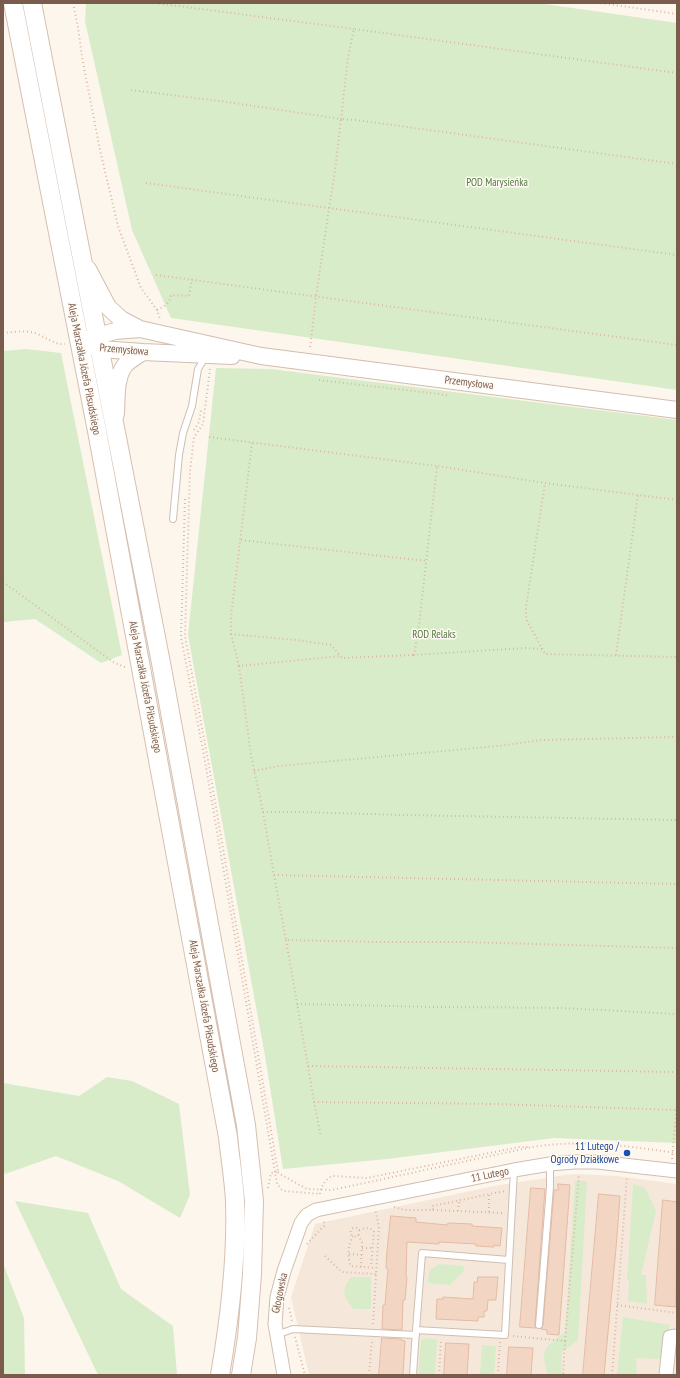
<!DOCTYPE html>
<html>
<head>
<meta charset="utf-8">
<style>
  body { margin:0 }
  #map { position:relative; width:680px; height:1378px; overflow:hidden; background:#fdf6ec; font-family:"PT Sans Narrow",sans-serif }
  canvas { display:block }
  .frame { position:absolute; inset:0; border:4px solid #7a5c4d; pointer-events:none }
</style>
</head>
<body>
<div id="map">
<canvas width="680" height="1378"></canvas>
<div class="frame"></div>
</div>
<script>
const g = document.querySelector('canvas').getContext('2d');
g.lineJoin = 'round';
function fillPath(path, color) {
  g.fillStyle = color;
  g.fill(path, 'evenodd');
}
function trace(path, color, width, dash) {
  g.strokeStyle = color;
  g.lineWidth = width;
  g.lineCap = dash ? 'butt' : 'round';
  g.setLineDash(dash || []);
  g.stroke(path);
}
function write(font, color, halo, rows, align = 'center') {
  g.font = font + ' "PT Sans Narrow",sans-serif';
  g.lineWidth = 3;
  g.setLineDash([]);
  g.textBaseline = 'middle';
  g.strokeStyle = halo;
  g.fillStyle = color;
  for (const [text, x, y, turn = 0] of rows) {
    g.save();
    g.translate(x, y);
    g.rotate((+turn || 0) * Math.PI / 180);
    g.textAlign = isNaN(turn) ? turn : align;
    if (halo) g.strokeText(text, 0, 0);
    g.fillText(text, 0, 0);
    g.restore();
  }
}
fillPath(new Path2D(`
  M578 1174 617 1176 677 1184V1375H309L291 1297 315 1224 494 1186 565 1175Z`), '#f5e8da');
fillPath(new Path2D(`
  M86 3H538L677 23V390L171 318 132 230 85 21Z
  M26 349 61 353 122 655 101 663 35 619 3 622V351Z
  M216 368 271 369 677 420V1143L554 1138 387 1159 283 1169 265 1056 188 635Z
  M107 1077 132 1081 179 1104 190 1195 180 1218 118 1181 56 1156 5 1174 3 1167V1083L79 1096Z
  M575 1181H587L578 1340 562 1352 561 1375H548C540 1347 544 1349 565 1332Z
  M633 1184 645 1188 656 1211 641 1275H646L647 1304 628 1301 629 1280H627Z
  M15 1201 88 1213 121 1289 173 1326 177 1375H98Z
  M3 1263 24 1318 25 1375H3Z
  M439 1264 464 1266 463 1273 452 1282 451 1285 428 1283 429 1271Z
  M351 1277H371V1309H353C344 1294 340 1293 351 1277Z
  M623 1317 670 1325 662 1359 636 1358 637 1375H617Z
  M428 1338 437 1340 435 1375H418L421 1340Z
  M482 1345 496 1346 494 1375H480Z`), '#d8ecc9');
const building = new Path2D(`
  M558 1184 570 1185 559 1335 547 1334V1330L541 1329 543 1325 554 1190H558Z
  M531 1188 545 1189 535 1325 536 1328 520 1327Z
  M599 1194 620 1196 616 1248 604 1375H583Z
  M663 1200 677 1202 676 1307 655 1305Z
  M391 1216 416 1218V1222L447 1225 448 1223 472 1224V1226L502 1228 500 1246 494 1245V1247L476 1246V1244L439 1242V1244L407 1242 406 1276 407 1277 405 1300H403L402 1330 382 1329 383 1305H385L388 1269 386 1268 387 1251Z
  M478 1277H498L496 1300H488L487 1311H484V1317H478V1321L436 1319 437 1299H443V1297L473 1299 474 1282H477Z
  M382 1338 401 1339V1340L405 1341 403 1375H379Z
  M446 1343 469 1344 467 1375H444Z
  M509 1347 533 1348 531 1375H507Z`);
fillPath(building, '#f3d5c3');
trace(building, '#e6bba3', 1);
const service = new Path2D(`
  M173 519 179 455 183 433 192 406 198 369 206 356
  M539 1325 550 1187V1164
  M416 1330 422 1253 509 1260
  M276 1335 293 1329 416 1335
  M413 1375 416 1330 505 1335 514 1170`);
const minor = new Path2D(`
  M284 1375 275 1324 277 1297 284 1271 301 1223 307 1215 316 1210 514 1170 550 1164 574 1162H597L677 1171
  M666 1375 670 1337 677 1336`);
const tertiary = new Path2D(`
  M88 269 108 307 121 319 140 329
  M79 342 115 331 140 329 261 356 677 410
  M88 345 100 349 143 352 232 356
  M116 414C117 399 115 378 125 365 130 360 137 356 143 352`);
const secondary = new Path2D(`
  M13 3 97 431 228 1137C230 1158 234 1180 235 1201 237 1260 230 1317 220 1375
  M32 3 161 663 246 1125 254 1201 252 1274 247 1338 241 1375`);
trace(service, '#d1beb0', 8);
trace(minor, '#d1beb0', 15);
trace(tertiary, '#d1beb0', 18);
trace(secondary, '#d6c0b0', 20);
trace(new Path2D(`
  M73 3 78 27 82 57 100 150 118 226 141 288 157 310 160 319
  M155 3 354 29
  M601 3 677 14
  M131 90 227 102 341 119 348 57 354 29 677 73
  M677 164 356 120 341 119 334 178 329 208 677 255
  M146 183 329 208 316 297 310 349
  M156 275 677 345
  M157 310C165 306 169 304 171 295L189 296 192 279
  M3 333C13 332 25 330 35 333 46 337 54 345 65 344
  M210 369 203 424 194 437 190 471 185 636 208 760 278 1172 271 1173 268 1188
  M319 380 447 395
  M194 430 199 422 201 410
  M209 437 437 466
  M252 443 231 616V634L296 640 331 645 342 658 414 655
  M185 499 181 637 205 761 277 1184 282 1190 285 1191 320 1194
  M677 500 545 483 526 607V619L545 654 677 657
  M241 540 426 561
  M3 582 113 662 127 668
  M231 634 239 666 340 656
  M542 649 524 648 414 655 419 625 437 466 545 483
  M616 655 638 495
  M239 666 251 755 263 812H299L403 815 677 820
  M254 771 279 766 498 746 542 740 677 737
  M263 812 274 875 677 884
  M274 875 286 940 378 942H463L677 948
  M286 940 315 1107 321 1137
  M297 1004 435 1007 562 1008 677 1014
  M308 1066 677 1072
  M314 1102 496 1104 677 1110
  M672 1159 677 1104
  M278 1172 280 1174 307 1189 332 1190 532 1147C584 1139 626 1146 677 1153
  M320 1194C321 1186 325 1179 333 1176L367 1178 519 1147H529
  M394 1207 404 1210H433L432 1206 505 1191
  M433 1210 503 1213
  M458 1211 459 1201
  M489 1212V1194
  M350.5 1232a4.5 4.5 0 1 1 9 0a4.5 4.5 0 1 1-9 0Z
  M359 1230C364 1228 369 1227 374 1231L371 1267
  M358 1235 362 1242 361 1267
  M353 1236C348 1243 347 1259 351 1266L376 1268
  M307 1244 324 1226V1221
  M362 1248H373
  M349 1254 362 1255
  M325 1256 342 1272 376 1274
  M617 1305 677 1313
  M289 1308 292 1321
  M373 1324 379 1227 375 1209
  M513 1336 565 1341 563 1375
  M295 1337 305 1375
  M565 1341 579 1175
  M369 1375 372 1340
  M439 1375 441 1340
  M498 1375 500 1342
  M612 1375 627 1177`), '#d9b8a5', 2, [1, 3]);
trace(service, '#fff', 6);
trace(minor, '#fff', 13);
trace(tertiary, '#fff', 16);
trace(secondary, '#fff', 18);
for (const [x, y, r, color] of [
  [627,1153,4,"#1a4fb4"]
]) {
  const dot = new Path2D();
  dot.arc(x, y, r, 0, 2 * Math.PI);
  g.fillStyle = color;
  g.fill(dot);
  trace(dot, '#fffaf3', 1.5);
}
write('11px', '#537a41', '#fffaf3', [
  ["POD Marysieńka",497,183],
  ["ROD Relaks",434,635]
]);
write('11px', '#7a5c4d', '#fffaf3', [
  ["Przemysłowa",124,350,5],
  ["Aleja Marszałka Józefa Piłsudskiego",84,369,79],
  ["Przemysłowa",469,383,7],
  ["Aleja Marszałka Józefa Piłsudskiego",145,687,79],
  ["Aleja Marszałka Józefa Piłsudskiego",204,1006,80],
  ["11 Lutego",490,1175,-12],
  ["Głogowska",280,1293,-78]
]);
write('11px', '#164399', '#fffaf3', [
  ["11 Lutego /",619,1147],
  ["Ogrody Działkowe",619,1160]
], 'right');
</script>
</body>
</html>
